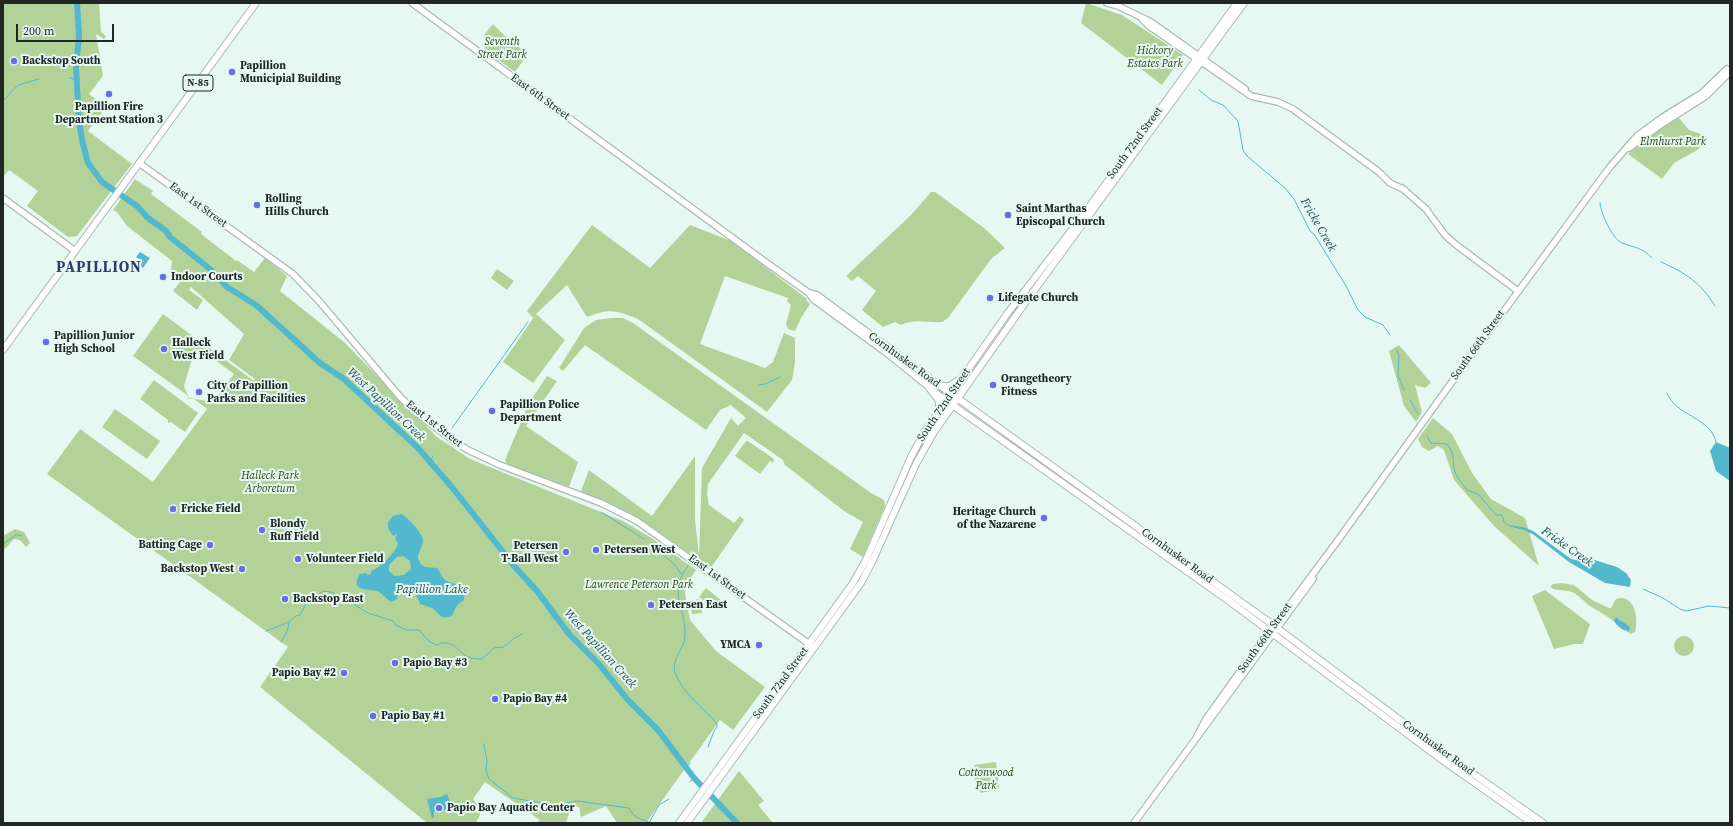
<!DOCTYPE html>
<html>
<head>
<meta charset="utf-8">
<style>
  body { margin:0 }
  #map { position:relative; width:1733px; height:826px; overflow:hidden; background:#e7f8f2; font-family:"Source Serif 4",serif }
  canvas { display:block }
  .frame { position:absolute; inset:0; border:4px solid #212725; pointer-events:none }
  .scale { position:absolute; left:16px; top:24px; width:98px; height:18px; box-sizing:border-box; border:2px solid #212725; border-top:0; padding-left:5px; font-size:12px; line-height:14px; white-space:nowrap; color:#212725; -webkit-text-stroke:3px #e7f8f2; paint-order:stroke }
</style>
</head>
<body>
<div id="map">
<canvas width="1733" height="826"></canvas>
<div class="frame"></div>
<div class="scale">200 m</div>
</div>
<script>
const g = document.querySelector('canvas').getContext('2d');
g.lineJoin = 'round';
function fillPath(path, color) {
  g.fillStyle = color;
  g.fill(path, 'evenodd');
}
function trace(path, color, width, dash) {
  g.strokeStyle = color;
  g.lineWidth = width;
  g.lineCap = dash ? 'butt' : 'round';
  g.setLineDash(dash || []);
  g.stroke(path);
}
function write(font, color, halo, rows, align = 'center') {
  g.font = font + ' "Source Serif 4",serif';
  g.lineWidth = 4;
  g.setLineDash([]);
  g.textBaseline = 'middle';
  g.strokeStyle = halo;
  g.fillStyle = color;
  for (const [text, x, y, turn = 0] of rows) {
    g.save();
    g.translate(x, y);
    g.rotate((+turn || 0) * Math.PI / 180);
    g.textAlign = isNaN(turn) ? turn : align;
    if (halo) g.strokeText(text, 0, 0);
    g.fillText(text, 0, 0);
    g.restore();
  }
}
fillPath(new Path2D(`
  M3 3H99L101 32 106 36 104 39 96 34 103 76 89 94 106 107 88 131 132 164 77 236 68 237 27 206 38 191 9 170 3 177Z
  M1086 3 1122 15 1183 55 1162 85 1081 23Z
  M493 24 507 38 528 54 515 72 484 49 490 40 484 35Z
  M1678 117 1689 130 1706 136 1699 149 1674 163 1662 179 1628 154 1655 131Z
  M135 179 153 191 151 194 202 232 201 234 236 261 237 260 254 272 265 258 287 276 280 291 344 342 437 437 470 459 623 521 650 537 696 570 684 588 690 620 716 651 765 687 733 730 720 720 646 823H617L606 806 581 817 579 807H571L566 823H536L540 820 485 782 473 799 482 810 476 823H427L260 687 288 647 47 474 80 429 153 482 207 409 194 399H189L187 395 133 356 163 314 254 381 255 379 229 360 244 334 191 287 189 290 203 300 197 310 173 291 182 279 171 271 172 261 127 226 117 212 113 210ZM195 349 204 352 234 374 213 402 189 398 184 386Z
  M931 192H935L984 228 1005 248 991 259 948 318 942 322C928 323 915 318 901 325L895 322 883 327 862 310 876 291 858 276 852 281 846 276 911 215Z
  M592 225 650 268 690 225 731 241 807 299 806 300 810 304 801 318 795 331 788 329 786 324 791 305 787 301 788 298 725 276 700 344 765 368 773 362 784 333 795 338V363L792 380 767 412 638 319C616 310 610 308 587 317L567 285 536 314 565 340 533 383 503 362 534 317 533 318 527 311Z
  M497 269 514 281 507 290 491 278Z
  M611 318H623L633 323 871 493 884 500 885 506 863 557 850 549 863 522 844 511 785 465 783 460 744 433 708 484 707 494 709 505 734 523 740 516 744 520 712 566 709 567 643 521 617 507 581 491 589 470 652 516 695 456V520L699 556 702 468 731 418 738 426 746 418 731 405 720 410 706 430 585 345 563 371 559 368 584 328 596 320Z
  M1399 345 1431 383 1425 388 1415 385 1422 412 1416 422 1404 406 1389 351Z
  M547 376 557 381 526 426 578 462 569 487 507 464 505 460 529 403Z
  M154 380 198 413 185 432 171 422 168 423V420L140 399Z
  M115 409 160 441 147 459 102 427Z
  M1433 418 1452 434 1472 473 1491 499 1525 518 1539 566 1494 526 1454 480 1444 450 1438 446 1429 451 1422 447 1418 439Z
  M746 441H748L774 459 773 463 770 461 760 474 735 456Z
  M15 529 24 532 30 543 26 547 20 540 14 539 3 551V536Z
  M1561 583 1574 585 1592 600 1609 608H1611L1616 599C1635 593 1639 619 1635 632L1631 634 1626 631H1628L1620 619 1616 618 1614 622C1607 615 1599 612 1590 606 1584 602 1579 595 1572 592 1565 589 1557 592 1550 587L1553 584Z
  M706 588 722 601 715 609 699 597Z
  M1545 590 1590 624 1583 644H1574L1554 649 1532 596Z
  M699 599 702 613 692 614 690 601Z
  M1674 646a10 10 0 1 1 20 0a10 10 0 1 1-20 0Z
  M996 762 999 789 981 793 975 784 974 765Z
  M739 771 764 801 758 805 773 823H701Z`), '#b3d297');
fillPath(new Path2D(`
  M140 252 150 258 143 268 139 265 142 261 136 257Z
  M1716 442 1730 448V481L1716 471 1710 451Z
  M401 514C407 516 423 534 423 540 423 546 418 552 418 558 421 569 428 567 437 568 440 571 441 576 444 579 453 586 467 581 464 600 461 602 458 604 456 607 452 615 454 618 442 617L432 608 420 604 413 588 407 584 400 586 397 599 391 602C387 600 384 595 379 592 371 588 348 593 360 574L367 573V575L371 574V571C379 569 396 552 398 544L395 538 397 535 396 534 393 536 388 528V522L393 516ZM403 556 410 561 411 569 404 575 395 576 389 571V565L397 557Z
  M1508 525 1523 527 1533 531 1571 559 1581 561 1588 558 1617 567 1626 573 1631 580 1630 587 1605 583 1569 562 1534 535 1520 528Z
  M1616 617 1630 627 1629 631C1623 631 1617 626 1614 621Z
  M447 794 450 802 449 810 434 811V818H432L427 799 441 797Z`), '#51b8cd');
trace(new Path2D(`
  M70 78 77 80
  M1199 90 1211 100 1223 105 1238 121 1243 150 1247 156 1285 188 1294 199 1310 231 1314 234 1346 286 1358 310 1365 317 1383 325 1390 335
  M3 101 18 85 39 79
  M1600 203C1601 214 1612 238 1622 243 1635 248 1642 247 1652 258
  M1661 262C1686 273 1701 283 1715 306
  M1396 349 1399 355 1398 375 1404 390
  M759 385 765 384 780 377
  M1667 393C1675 416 1711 417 1716 442
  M1410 400 1418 414
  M452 428 528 322
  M1427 436 1431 443 1447 444C1457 458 1451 458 1455 472 1455 474 1465 488 1467 490L1478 494 1496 515H1502L1504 522 1510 526 1522 529
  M430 462 433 456
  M601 512 644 539
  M649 543 675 565 681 574
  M3 544 16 535 22 536
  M688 566C667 594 686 606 685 635 685 650 669 660 676 675 684 695 704 708 717 724V727L714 731 708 747
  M1643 589 1663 598 1680 609 1686 611 1709 606 1730 608
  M551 618 555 616
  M266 631 289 622 296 616 300 615 306 604 323 591 331 592 350 602 368 613 393 621 396 625 406 630H419L429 641 436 645C440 644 443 642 446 643 460 644 459 660 482 659L494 648 504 647 513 639 522 634
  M281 642 287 632 289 623
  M484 744 487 762 486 770 489 779 513 798 542 803 551 806 577 801 629 808C633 817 640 819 649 822
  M687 767 690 763
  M690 782 694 778
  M649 823 659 805 669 799`), '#51b8cd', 1);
trace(new Path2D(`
  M77 3 79 35 76 68 79 120 82 140 88 163 102 182 137 206 148 218 166 231 170 237 210 269 227 287 256 305 320 363 344 379 418 448 451 486 515 567 537 591 569 634 599 664 627 699 658 730 694 778 737 823`), '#51b8cd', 6);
const secondary = new Path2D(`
  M412 3 764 261 809 293 817 295 951 394
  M1107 3 1118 6 1151 22 1245 89
  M1142 19 1149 26 1251 96 1278 102 1293 109 1379 172 1390 183 1405 190
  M1629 148 1659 126 1706 96 1730 72
  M139 163 293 274 319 301 401 398 427 421 451 439 468 450 500 465 601 503 637 521 812 646
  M1402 188 1426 209 1445 235 1455 244 1518 291
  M3 198 75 251
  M809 293 813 299 888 354 946 401
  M1197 736 1206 719 1241 670 1336 543 1462 368 1609 168 1637 136 1663 117 1702 93 1727 69
  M1134 823 1313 579`);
const primary = new Path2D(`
  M3 350 256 3
  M935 383C944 387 949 388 957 381
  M930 389 939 401V410
  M956 397 1269 622 1444 753 1543 823
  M951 404 1229 601 1445 762 1532 823
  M679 823 853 583 866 560 911 457 925 431 1007 314 1084 214 1237 3
  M687 823 861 583 872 562 916 464 934 432 1025 303 1244 3`);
trace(secondary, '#a9b9b3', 8);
trace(primary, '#a9b9b3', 8);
trace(secondary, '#fff', 5.5);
trace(primary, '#fff', 6);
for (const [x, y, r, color] of [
  [14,61,4,"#6470e8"],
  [232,72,4,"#6470e8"],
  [109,94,4,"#6470e8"],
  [257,205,4,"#6470e8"],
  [1008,215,4,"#6470e8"],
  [163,277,4,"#6470e8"],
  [990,298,4,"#6470e8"],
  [46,342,4,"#6470e8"],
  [164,349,4,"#6470e8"],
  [993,385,4,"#6470e8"],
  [199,392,4,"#6470e8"],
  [492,411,4,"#6470e8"],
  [173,509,4,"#6470e8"],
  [1044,518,4,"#6470e8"],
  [262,530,4,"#6470e8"],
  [210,545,4,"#6470e8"],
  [596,550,4,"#6470e8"],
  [566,552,4,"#6470e8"],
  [298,559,4,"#6470e8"],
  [242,569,4,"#6470e8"],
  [285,599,4,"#6470e8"],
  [651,605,4,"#6470e8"],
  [759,645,4,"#6470e8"],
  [395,663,4,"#6470e8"],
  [344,673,4,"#6470e8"],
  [495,699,4,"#6470e8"],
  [373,716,4,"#6470e8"],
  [439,808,4,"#6470e8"]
]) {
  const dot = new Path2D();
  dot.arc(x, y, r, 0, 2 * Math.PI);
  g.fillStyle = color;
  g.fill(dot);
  trace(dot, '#e7f8f2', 1.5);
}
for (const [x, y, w] of [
  [198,83,30]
]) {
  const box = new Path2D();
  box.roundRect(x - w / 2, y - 8, w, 16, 3);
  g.fillStyle = '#e7f8f2';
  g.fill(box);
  trace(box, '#212725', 1);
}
write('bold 10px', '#212725', null, [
  ["N-85",198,83]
]);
write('italic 11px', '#2c4212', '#e7f8f2', [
  ["Seventh",502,42],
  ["Street Park",502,55],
  ["Hickory",1155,51],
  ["Estates Park",1155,64],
  ["Elmhurst Park",1673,142],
  ["Halleck Park",270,476],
  ["Arboretum",270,489],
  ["Lawrence Peterson Park",639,585],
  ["Cottonwood",986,773],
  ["Park",986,786]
]);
write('bold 11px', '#212725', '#e7f8f2', [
  ["Backstop South",22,61],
  ["Papillion",240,66],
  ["Municipial Building",240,79],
  ["Papillion Fire",109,107,"center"],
  ["Department Station 3",109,120,"center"],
  ["Rolling",265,199],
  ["Hills Church",265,212],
  ["Saint Marthas",1016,209],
  ["Episcopal Church",1016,222],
  ["Indoor Courts",171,277],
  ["Lifegate Church",998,298],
  ["Papillion Junior",54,336],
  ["High School",54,349],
  ["Halleck",172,343],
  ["West Field",172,356],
  ["Orangetheory",1001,379],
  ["Fitness",1001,392],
  ["City of Papillion",207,386],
  ["Parks and Facilities",207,399],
  ["Papillion Police",500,405],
  ["Department",500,418],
  ["Fricke Field",181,509],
  ["Heritage Church",1036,512,"right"],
  ["of the Nazarene",1036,525,"right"],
  ["Blondy",270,524],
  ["Ruff Field",270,537],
  ["Batting Cage",202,545,"right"],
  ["Petersen",558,546,"right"],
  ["T-Ball West",558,559,"right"],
  ["Petersen West",604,550],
  ["Volunteer Field",306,559],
  ["Backstop West",234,569,"right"],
  ["Backstop East",293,599],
  ["Petersen East",659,605],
  ["YMCA",751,645,"right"],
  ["Papio Bay #3",403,663],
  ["Papio Bay #2",336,673,"right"],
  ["Papio Bay #4",503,699],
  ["Papio Bay #1",381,716],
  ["Papio Bay Aquatic Center",447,808]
], 'left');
write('11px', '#212725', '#e7f8f2', [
  ["East 6th Street",540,97,36],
  ["South 72nd Street",1135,143,-54],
  ["East 1st Street",198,205,36],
  ["South 66th Street",1478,345,-54],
  ["Cornhusker Road",904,360,36],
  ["South 72nd Street",944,405,-56],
  ["East 1st Street",434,424,38],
  ["Cornhusker Road",1177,556,36],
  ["East 1st Street",717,577,36],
  ["South 66th Street",1265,638,-54],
  ["South 72nd Street",781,683,-54],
  ["Cornhusker Road",1438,748,36]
]);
write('italic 12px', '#1c4953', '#e7f8f2', [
  ["Fricke Creek",1318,225,60],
  ["West Papillion Creek",386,405,43],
  ["Fricke Creek",1567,547,35],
  ["Papillion Lake",432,590],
  ["West Papillion Creek",600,649,48]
]);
g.letterSpacing = '1px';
write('bold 15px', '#313872', '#e7f8f2', [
  ["PAPILLION",99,268]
]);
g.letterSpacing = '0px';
</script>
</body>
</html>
